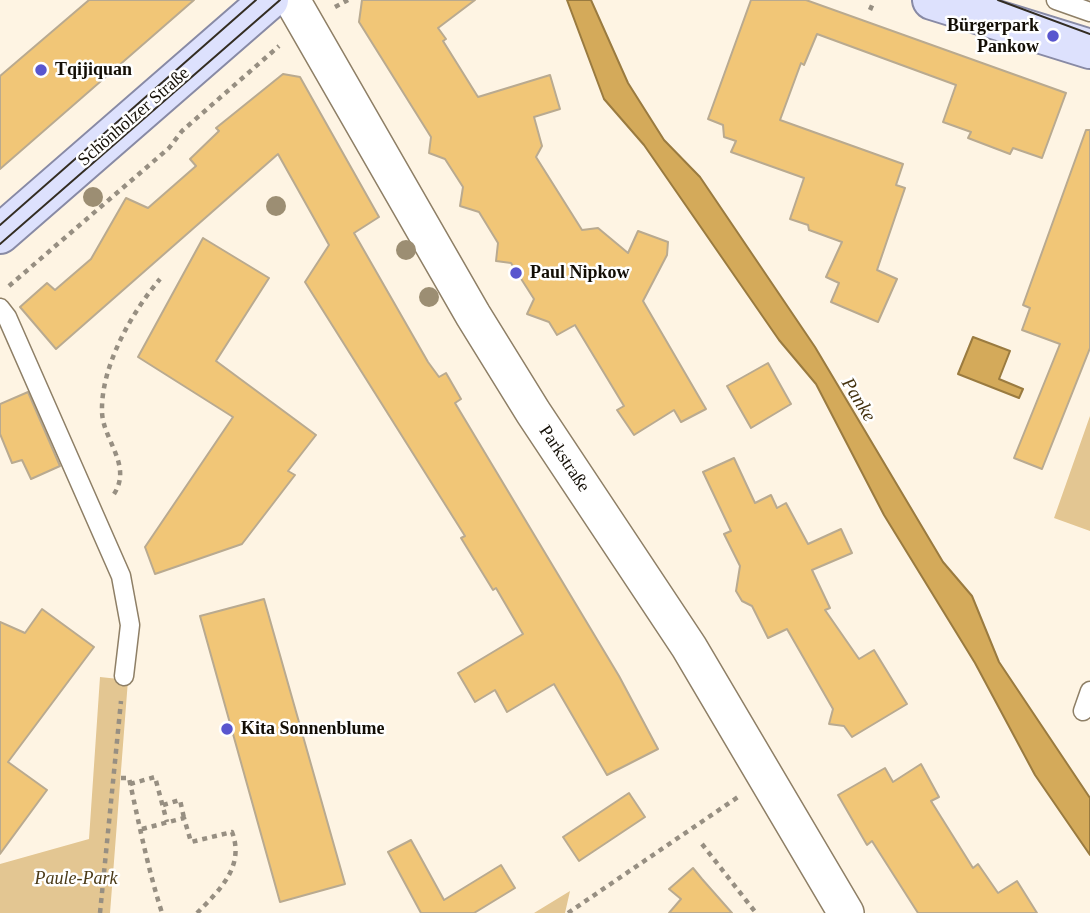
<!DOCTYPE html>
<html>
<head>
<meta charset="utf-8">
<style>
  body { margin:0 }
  canvas { display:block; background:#fef4e3 }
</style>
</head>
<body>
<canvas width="1090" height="913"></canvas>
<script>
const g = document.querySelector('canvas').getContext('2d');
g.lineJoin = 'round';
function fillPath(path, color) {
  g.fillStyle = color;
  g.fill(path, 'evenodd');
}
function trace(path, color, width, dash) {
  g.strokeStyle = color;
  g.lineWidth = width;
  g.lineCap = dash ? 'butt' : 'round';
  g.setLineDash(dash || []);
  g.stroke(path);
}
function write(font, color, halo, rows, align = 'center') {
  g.font = font + ' "Times New Roman",serif';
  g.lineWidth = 5;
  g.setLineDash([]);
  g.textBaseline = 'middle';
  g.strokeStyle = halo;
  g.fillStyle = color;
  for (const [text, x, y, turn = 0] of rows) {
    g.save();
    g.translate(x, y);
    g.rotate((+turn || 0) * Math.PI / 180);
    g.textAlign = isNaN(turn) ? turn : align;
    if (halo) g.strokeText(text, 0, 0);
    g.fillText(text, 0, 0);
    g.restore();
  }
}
fillPath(new Path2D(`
  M1090 416V531L1054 518Z
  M100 677 128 680 110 913H0V864L89 839Z
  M570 891 565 913H534Z`), '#e3c692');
const water = new Path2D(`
  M567 0H591L628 83 664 140 700 177 815 347 943 562 972 596 999 662 1090 798V855L1035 775 975 663 884 515 816 384 779 340 644 145 604 99Z
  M973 337 1010 351 999 379 1023 389 1019 398 958 374Z`);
fillPath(water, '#d4aa5a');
trace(water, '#9a7b40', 2);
const building = new Path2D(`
  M89 0H194L0 169V76Z
  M362 0H475L438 28 446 39 443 41 478 97 550 75 560 109 534 117 542 146 536 157 582 230 598 228 628 253 638 231 668 242 667 255 643 301 706 409 681 422 674 410 634 435 617 410 624 406 575 325 557 335 549 322 527 314 534 299 511 263 496 261 498 243 479 212 460 206 463 187 445 159 429 153 431 137 359 22Z
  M751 0H806L1066 93 1042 158 1013 148 1010 154 968 138 971 132 943 122 956 85 817 34 804 65 801 63 780 120 903 164 896 185 905 188 877 270 897 279 878 322 831 302 839 283 826 277 842 242 809 230 808 225 790 219 804 178 731 152 736 141 724 137 723 125 708 119Z
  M283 74 300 77 379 217 354 233 428 362 439 377 446 373 461 399 455 403 619 676 658 749 607 775 554 684 507 712 495 690 475 702 458 673 523 634 496 588 493 590 461 538 465 536 305 282 329 245 278 154 56 349 20 307 47 283 55 290 91 259 126 198 148 208 196 166 190 159 219 131 216 128Z
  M1086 130H1090V348L1042 469 1014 458 1060 344 1022 330 1030 308 1023 305Z
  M203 238 269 278 216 361 316 435 288 471 295 475 242 544 155 574 145 547 233 417 138 357Z
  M768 363 791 404 751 428 727 386Z
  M28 392 60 466 31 479 22 460 12 463 0 434V404Z
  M734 458 755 503 771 495 777 508 786 503 808 544 841 529 852 553 812 570 830 608 825 610 859 659 874 650 907 704 852 737 844 726 829 724 833 709 787 629 768 638 752 606 742 601 736 591 740 566 724 534 731 531 703 472Z
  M264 599 345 884 280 902 200 616Z
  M42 609 94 647 8 762 47 790 0 854V622L25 633Z
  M921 764 939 797 931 801 973 868 978 864 998 893 1017 881 1037 913H918L872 841 867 845 838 795 885 768 893 782Z
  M629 793 645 817 579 861 563 837Z
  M411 840 444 900 501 865 515 888 474 913H421L388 852Z
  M693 868 702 879 732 913H669L681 899 669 889Z`);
fillPath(building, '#f1c677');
trace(building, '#b9aa90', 2);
const lane = new Path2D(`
  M1056 0 1090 12
  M0 308 7 317 121 576 130 625 124 676
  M1083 711 1090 691`);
const street = new Path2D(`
  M292 0 473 315 533 412 689 647 846 913`);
const primary = new Path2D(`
  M932 0 1090 49
  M0 234 269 0`);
trace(lane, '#8e7f66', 21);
trace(street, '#8e7f66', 38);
trace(primary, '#888aa5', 42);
trace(new Path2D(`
  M335 7 348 0
  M870 10 874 1
  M9 286 169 148 182 131 279 46
  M114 494C133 465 102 439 102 411 101 366 132 312 160 279
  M121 778H129C139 824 148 869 162 913
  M130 784 155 777 167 822
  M163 805 180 800 184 818
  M142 829 184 818 191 842 232 832C245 866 220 890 197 913
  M702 844 756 913
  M100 913 121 701
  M568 913 738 797`), '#978f82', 4.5, [5, 5]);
trace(lane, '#fff', 18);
trace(street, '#fff', 35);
trace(primary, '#dde1fd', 38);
trace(new Path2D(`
  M998 0 1090 34
  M0 225 256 0
  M0 244 280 0`), '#332d23', 2);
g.fillStyle = '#9c8e73';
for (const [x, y] of [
  [93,197],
  [276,206],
  [406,250],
  [429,297]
]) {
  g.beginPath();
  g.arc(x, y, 10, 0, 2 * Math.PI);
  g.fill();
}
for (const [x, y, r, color] of [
  [1053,36,7,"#5956ce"],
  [41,70,7,"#5956ce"],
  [516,273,7,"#5956ce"],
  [227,729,7,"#5956ce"]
]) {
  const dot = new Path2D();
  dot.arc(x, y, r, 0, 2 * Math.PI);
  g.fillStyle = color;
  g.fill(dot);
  trace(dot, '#fff', 2.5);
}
write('bold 18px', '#130e05', '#fff', [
  ["Bürgerpark",1039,26,"right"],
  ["Pankow",1039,47,"right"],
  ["Tqijiquan",55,70],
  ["Paul Nipkow",530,273],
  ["Kita Sonnenblume",241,729]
], 'left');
write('18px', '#130e05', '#fff', [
  ["Schönholzer Straße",134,117,-41],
  ["Parkstraße",564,459,56]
]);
write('italic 18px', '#4b3a17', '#fff', [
  ["Paule-Park",76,879]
]);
write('italic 19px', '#44320f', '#fff', [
  ["Panke",858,400,58]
]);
</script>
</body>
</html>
